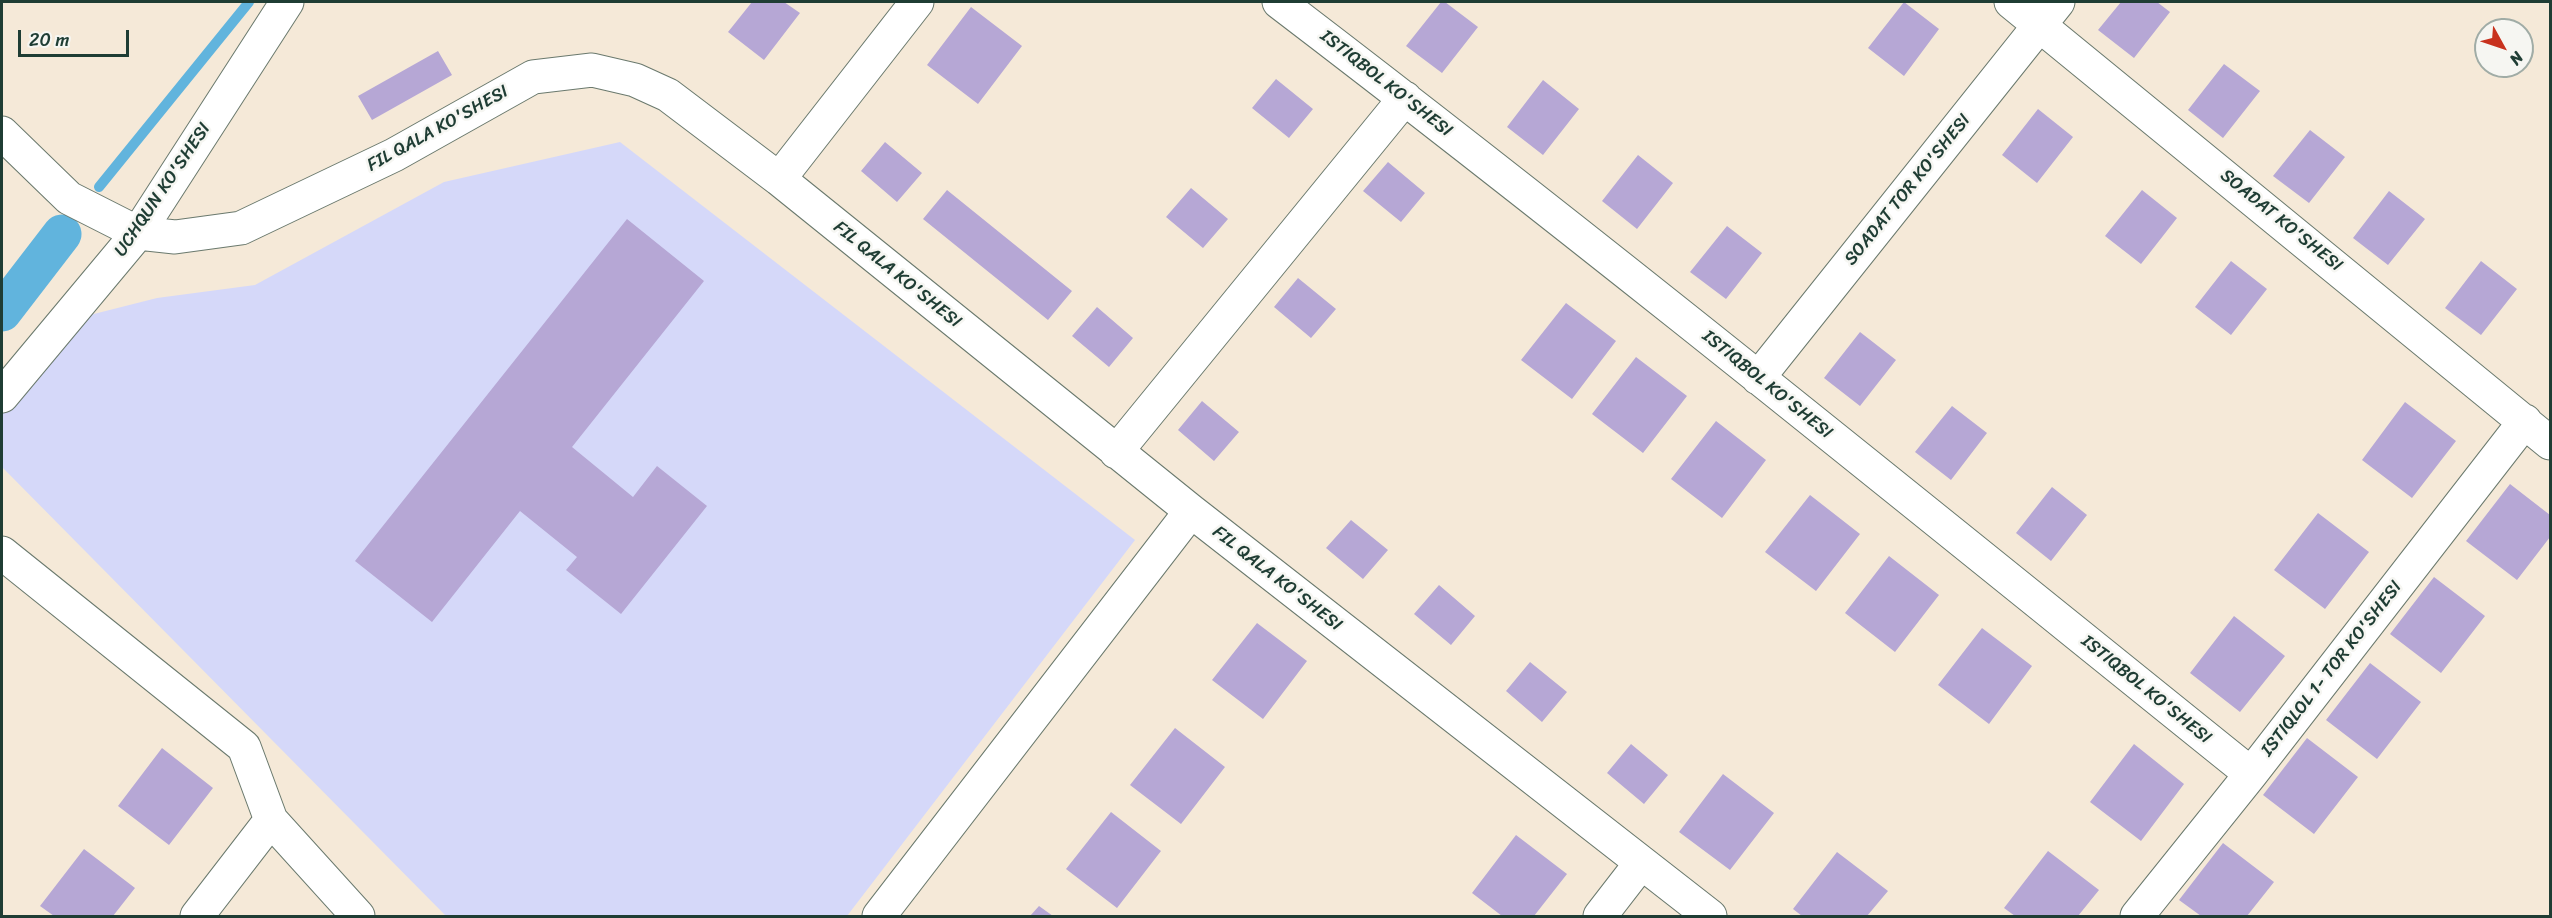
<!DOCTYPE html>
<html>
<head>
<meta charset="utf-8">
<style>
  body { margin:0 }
  #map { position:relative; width:2552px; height:918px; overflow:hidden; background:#f5e9d8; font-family:Sriracha,sans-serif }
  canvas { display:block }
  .frame { position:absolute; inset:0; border:3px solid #1f3d34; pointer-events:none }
  .north { position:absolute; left:2474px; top:18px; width:60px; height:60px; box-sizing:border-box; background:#f6f6f2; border:2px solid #a0aca6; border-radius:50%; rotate:130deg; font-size:16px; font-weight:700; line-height:24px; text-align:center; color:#1f3d34 }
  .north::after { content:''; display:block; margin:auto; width:21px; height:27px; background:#c8321e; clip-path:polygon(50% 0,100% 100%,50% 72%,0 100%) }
  .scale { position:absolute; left:18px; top:30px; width:111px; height:27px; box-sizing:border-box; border:3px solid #1f3d34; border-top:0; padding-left:8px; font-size:18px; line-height:21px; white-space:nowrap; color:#1f3d34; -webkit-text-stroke:4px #f6f6f2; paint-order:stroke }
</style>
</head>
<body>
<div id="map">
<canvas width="2552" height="918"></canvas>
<div class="frame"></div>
<div class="north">N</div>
<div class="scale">20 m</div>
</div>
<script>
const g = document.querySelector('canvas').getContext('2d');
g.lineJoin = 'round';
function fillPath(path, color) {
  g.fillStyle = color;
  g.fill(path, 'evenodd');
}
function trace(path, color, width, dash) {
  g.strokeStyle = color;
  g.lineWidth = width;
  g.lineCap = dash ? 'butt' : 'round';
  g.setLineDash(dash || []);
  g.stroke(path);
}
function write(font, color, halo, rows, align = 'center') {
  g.font = font + ' Sriracha,sans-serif';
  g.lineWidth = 5;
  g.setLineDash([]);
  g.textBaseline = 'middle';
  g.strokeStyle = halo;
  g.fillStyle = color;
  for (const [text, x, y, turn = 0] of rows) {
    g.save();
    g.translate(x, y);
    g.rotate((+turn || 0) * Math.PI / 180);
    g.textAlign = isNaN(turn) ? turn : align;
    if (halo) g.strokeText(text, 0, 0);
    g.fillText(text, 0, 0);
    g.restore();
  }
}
fillPath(new Path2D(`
  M620 142 1135 540 847 916H446L2 467V410L78 318 157 298 255 285 444 182Z`), '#d5d8f9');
trace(new Path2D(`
  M99 187 249 2`), '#61b4dd', 10);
trace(new Path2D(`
  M2 312 62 234`), '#61b4dd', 39);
fillPath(new Path2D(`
  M752 2H784L800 13 764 60 728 32Z
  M1441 2H1445L1478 27 1442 73 1406 46Z
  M1904 2 1939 29 1904 76 1868 48Z
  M2121 2H2157L2170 12 2134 58 2098 30Z
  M971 7 1022 46 978 104 927 65Z
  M438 51 452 75 372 120 358 96Z
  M2224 64 2260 91 2223 138 2188 110Z
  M1276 79 1313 109 1289 138 1252 108Z
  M1543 80 1579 109 1543 155 1507 127Z
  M2038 109 2073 137 2037 183 2002 155Z
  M2310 130 2345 157 2309 203 2273 176Z
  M885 142 922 173 897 202 861 171Z
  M1638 155 1673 183 1637 229 1602 201Z
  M1388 162 1425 193 1401 222 1363 191Z
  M1191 188 1228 219 1203 248 1166 217Z
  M947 190 1072 291 1048 320 923 219Z
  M2142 190 2177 218 2141 264 2105 236Z
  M2389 191 2425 219 2388 265 2353 238Z
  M627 219 704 281 572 447 633 497 657 466 707 506 621 614 566 570 577 557 520 511 432 622 355 561Z
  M1727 226 1762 253 1726 299 1690 272Z
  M2231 261 2267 289 2231 335 2195 307Z
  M2481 261 2517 289 2481 335 2445 308Z
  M1298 278 1336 309 1311 338 1274 307Z
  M1566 303 1616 341 1572 399 1521 360Z
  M1097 307 1133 338 1109 367 1072 336Z
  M1860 332 1896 360 1860 406 1824 378Z
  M1636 357 1687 396 1643 453 1592 414Z
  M1202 401 1239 432 1214 461 1178 430Z
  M2405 402 2456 441 2412 498 2362 460Z
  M1952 406 1987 433 1951 480 1915 452Z
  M1716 421 1766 460 1722 518 1671 479Z
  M2510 484 2550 515V537L2517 580 2466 541Z
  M2052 487 2087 515 2051 561 2016 533Z
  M1810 495 1860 534 1816 591 1765 552Z
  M2318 513 2369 552 2325 609 2274 570Z
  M1351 520 1388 550 1363 579 1326 548Z
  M1889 556 1939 595 1895 652 1845 613Z
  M2434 577 2485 616 2441 673 2390 634Z
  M1439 585 1475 616 1451 645 1414 614Z
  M2234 616 2285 656 2240 712 2190 673Z
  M1257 623 1307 661 1263 719 1212 680Z
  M1982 628 2032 666 1989 724 1938 685Z
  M1530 662 1567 692 1542 722 1506 691Z
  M2370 663 2421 702 2377 759 2326 720Z
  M1175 728 1225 767 1181 824 1130 785Z
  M2307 738 2358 777 2314 834 2263 795Z
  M1631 744 1668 775 1644 804 1607 773Z
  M2134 744 2184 784 2141 841 2090 802Z
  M162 748 213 788 169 845 118 806Z
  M1723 774 1774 813 1730 870 1679 832Z
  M1111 812 1161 851 1117 908 1066 869Z
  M1516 835 1567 874 1534 916H1502L1472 893Z
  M2223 843 2274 882 2247 916H2201L2179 900Z
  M84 849 135 888 113 916H54L40 906Z
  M2048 851 2099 890 2078 916H2015L2004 908Z
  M1837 852 1888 891 1867 916H1802L1793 909Z
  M1039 906 1053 916H1030Z`), '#b6a7d5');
const minor = new Path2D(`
  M1279 2C1608 253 1929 515 2251 774
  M2011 2 2550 443
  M2 133 69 198 138 233 175 237 241 228 394 155 533 77 592 70 635 80 668 95 779 179 1191 511 1710 916
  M779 179 917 2
  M1758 378 2058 2
  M2 396 138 233 287 2
  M1116 452 1405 98
  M2 553 244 747 271 820 358 916
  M197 916 271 820
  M879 916 1191 511
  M1600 916 1641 863
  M2137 916 2251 774 2525 421`);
trace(minor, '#6a796d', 35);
trace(minor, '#fff', 33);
write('18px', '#1f3d34', '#f6f6f2', [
  ["ISTIQBOL KO'SHESI",1386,84,38],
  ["FIL QALA KO'SHESI",438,129,-29],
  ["UCHQUN KO'SHESI",163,190,-56],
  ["SOADAT TOR KO'SHESI",1908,190,-51],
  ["SOADAT KO'SHESI",2281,221,39],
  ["FIL QALA KO'SHESI",897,275,39],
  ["ISTIQBOL KO'SHESI",1767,385,39],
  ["FIL QALA KO'SHESI",1277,579,38],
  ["ISTIQLOL 1- TOR KO'SHESI",2332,669,-52],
  ["ISTIQBOL KO'SHESI",2146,690,39]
]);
</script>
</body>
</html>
